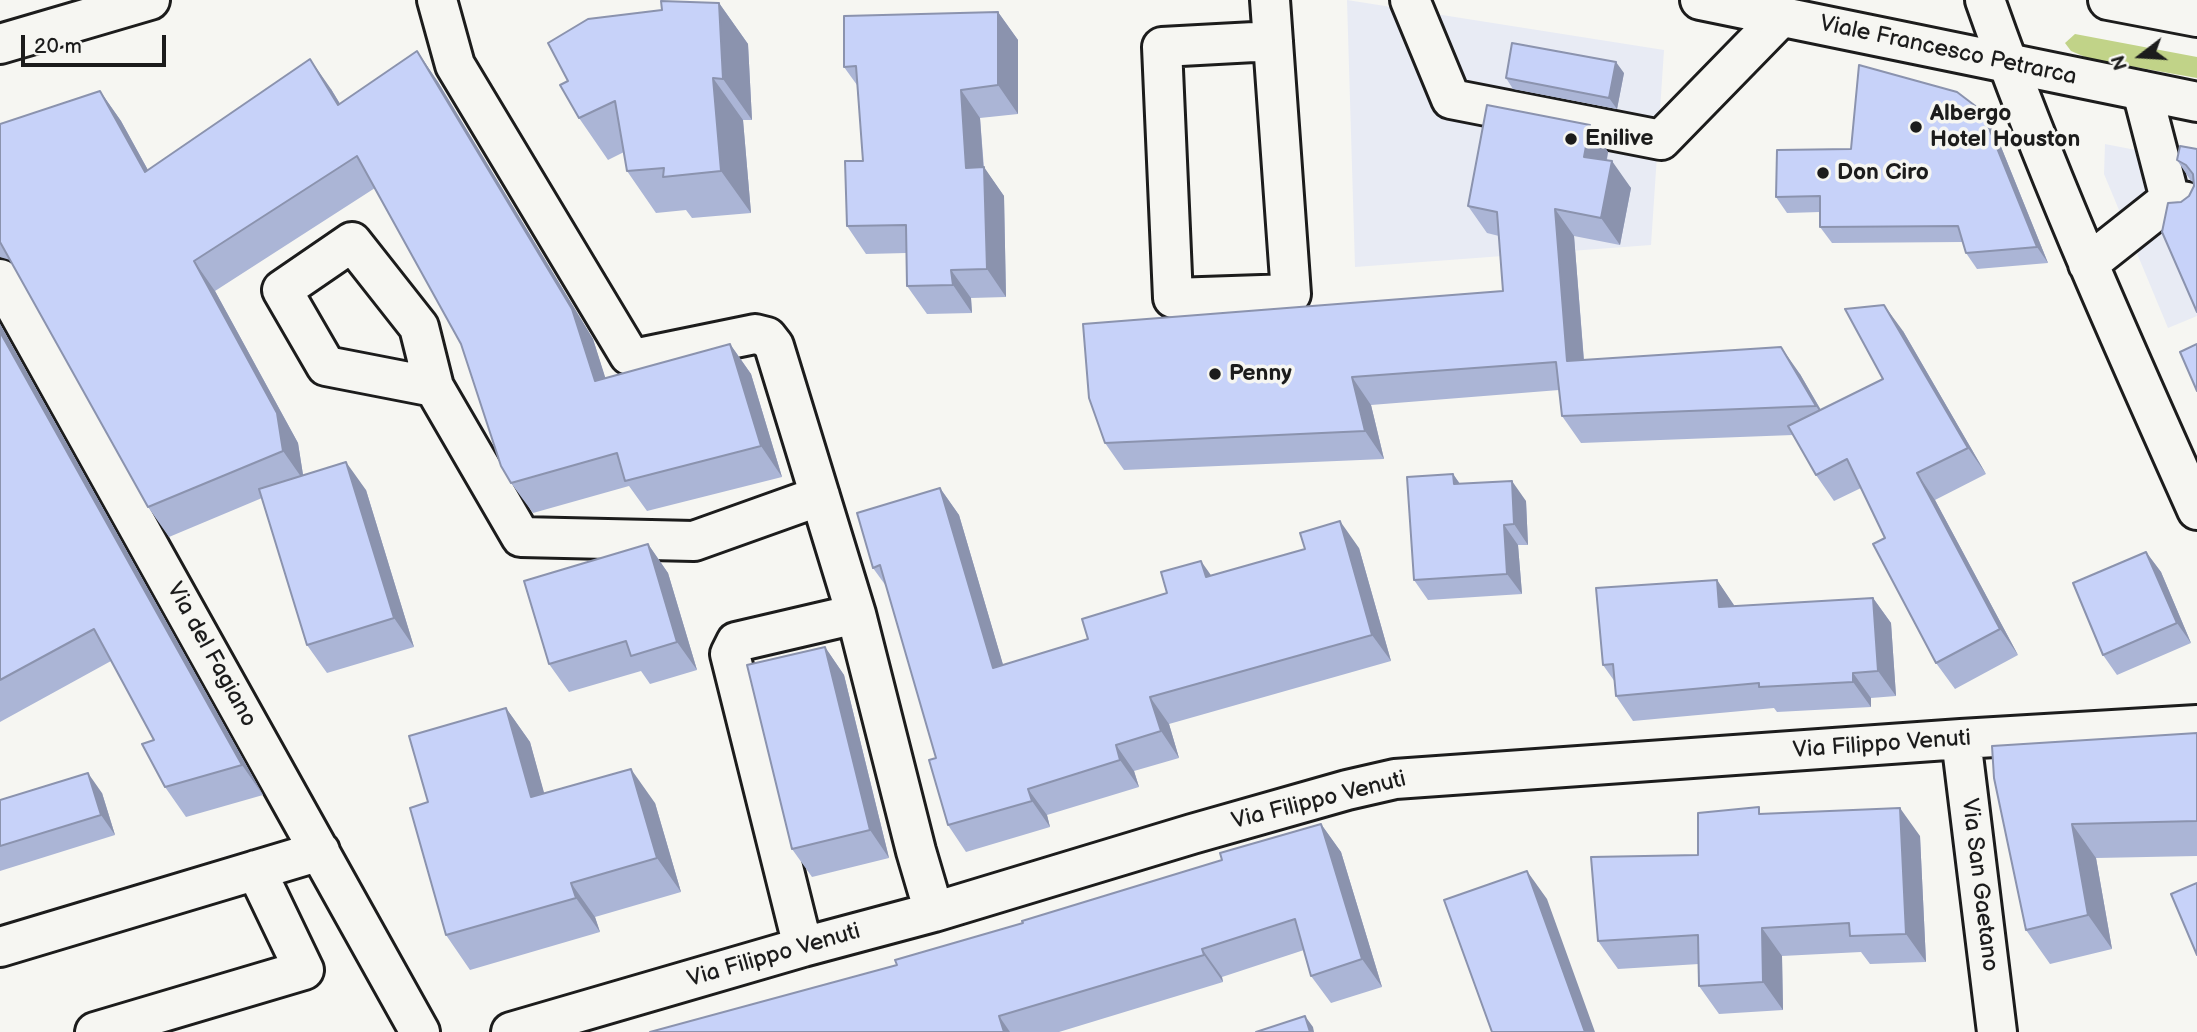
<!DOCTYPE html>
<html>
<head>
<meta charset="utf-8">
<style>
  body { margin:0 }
  #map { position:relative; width:2197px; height:1032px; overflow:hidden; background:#f6f6f2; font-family:"Balsamiq Sans",sans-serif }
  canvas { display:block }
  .north { position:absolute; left:2106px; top:21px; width:70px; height:70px; -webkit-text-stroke:5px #f6f6f2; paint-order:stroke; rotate:253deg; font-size:19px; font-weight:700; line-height:28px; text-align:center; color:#1c1c1c }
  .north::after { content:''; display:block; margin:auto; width:24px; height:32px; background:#1c1c1c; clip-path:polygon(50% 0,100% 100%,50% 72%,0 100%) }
  .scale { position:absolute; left:21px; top:35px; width:145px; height:32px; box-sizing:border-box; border:4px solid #1c1c1c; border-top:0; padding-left:9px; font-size:21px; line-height:24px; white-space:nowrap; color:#1c1c1c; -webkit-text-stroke:5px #f6f6f2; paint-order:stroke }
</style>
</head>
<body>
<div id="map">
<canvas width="2197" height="1032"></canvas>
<div class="north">N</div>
<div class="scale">20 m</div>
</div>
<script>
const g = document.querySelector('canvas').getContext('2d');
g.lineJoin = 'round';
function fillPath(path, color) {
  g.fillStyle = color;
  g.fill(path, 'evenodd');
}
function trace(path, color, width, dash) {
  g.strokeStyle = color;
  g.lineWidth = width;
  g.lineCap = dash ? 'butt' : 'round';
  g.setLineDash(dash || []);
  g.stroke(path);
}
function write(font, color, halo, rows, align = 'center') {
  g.font = font + ' "Balsamiq Sans",sans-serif';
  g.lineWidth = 7;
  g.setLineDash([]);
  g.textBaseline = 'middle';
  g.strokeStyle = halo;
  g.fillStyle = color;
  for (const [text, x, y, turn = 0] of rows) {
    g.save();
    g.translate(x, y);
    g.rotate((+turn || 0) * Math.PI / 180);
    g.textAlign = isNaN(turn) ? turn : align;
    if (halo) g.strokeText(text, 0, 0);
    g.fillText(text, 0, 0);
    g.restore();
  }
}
fillPath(new Path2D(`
  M1347 0 1664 50 1651 245 1355 267Z
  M2105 144 2197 162V316L2168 328 2104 174Z`), '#e8ebf4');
fillPath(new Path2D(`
  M2075 34 2197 57V78L2090 59 2071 51 2065 43Z`), '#c1d388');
const minor = new Path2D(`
  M437 0 455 65 629 355 638 358 755 334 767 337 774 346 856 614 916 851 934 912
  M1270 0 1291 294 1173 298 1162 47 1273 41
  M1410 0 1451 99 1661 140 1781 17
  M1985 0C2046 174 2122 342 2197 510
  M2142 91 2170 199
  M2088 264 2170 199 2187 202
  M0 279 420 1032
  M434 387 419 327 352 242 282 290 326 366 434 387 521 537 694 541 820 496
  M1961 739 1997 1032
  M0 947 320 851
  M803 947 730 654 736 642 856 614
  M95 1032 304 970 256 870
  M511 1032 803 947 934 912 1192 834 1347 790 1395 779 1961 739 2197 725`);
const major = new Path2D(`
  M1700 0 2197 102
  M2108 0 2197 17
  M0 44 150 0`);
trace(minor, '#1c1c1c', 44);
trace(major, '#1c1c1c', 44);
trace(minor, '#f6f6f2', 38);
trace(major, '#f6f6f2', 38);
fillPath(new Path2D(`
  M719 3 748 44 752 120H743L751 213 692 218 686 210 656 213 627 171 624 152 608 160 579 118Z
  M998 12 1018 40V114L980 118 984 168 1004 196 1006 297 971 298 972 313 927 314 907 286 906 253 866 254 847 226 863 161 857 85 844 67Z
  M417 51 438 82 593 339 605 378 730 344 751 374 782 477 647 511 629 486 533 513 511 483 461 344 375 188 215 291 298 443 303 475 366 490 414 647 327 673 307 645 262 498 169 537 148 507 10 260 0 257V124L100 91 121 121 148 170 331 89 340 104Z
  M1624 73 1617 109 1513 89 1506 78Z
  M1590 125 1608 152 1607 160 1631 188 1620 245 1574 236 1584 360 1800 374 1821 410 1883 379 1903 331 1986 474 1935 500 2018 655 1955 689 1936 663 1885 538 1861 488 1834 501 1816 475 1793 435 1581 443 1562 416 1559 390 1371 405 1384 459 1124 470 1105 443 1503 291 1499 236 1487 233 1468 206Z
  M1993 127 2048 263 1977 269 1966 253 1963 242 1832 243 1820 227V212L1787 213 1776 197 1851 149Z
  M2197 149V312L2181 202 2189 196 2194 186V182L2191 181 2177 160Z
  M0 324 263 795 186 817 165 787 154 740 111 661 0 722Z
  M1453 474 1460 484 1526 501 1528 545H1518L1522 594 1428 600 1414 580Z
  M940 488 959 515 1003 665 1088 639 1167 593 1211 575 1359 548 1391 661 1169 724 1179 758 1134 771 1139 787 1047 815 1050 827 966 852 948 825 936 758 886 586 873 568Z
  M648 544 668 573 697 670 650 684 641 671 569 692 549 664Z
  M2146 552 2161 572 2191 643 2117 675 2103 655Z
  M1717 580 1734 606 1873 598 1891 623 1896 696 1871 698V707L1777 712 1774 708 1633 721 1616 696 1615 682 1603 665Z
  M825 647 844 675 889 858 812 877 792 849Z
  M506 708 530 742 544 794 655 803 681 892 595 917 600 932 470 970 446 935 428 802Z
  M2197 733V856L2096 858 2112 949 2050 964 2026 930 1994 778Z
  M102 793 115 835 0 871V800Z
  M1763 814 1920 836 1926 962 1870 964 1861 952 1782 956 1783 1010 1719 1014 1699 986V964L1618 969 1598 941 1698 855Z
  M1321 824 1341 852 1382 987 1331 1003 1311 976 1304 950 1222 977 1223 982 1059 1032H650L897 965 1023 923 1222 860Z`), '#abb5d6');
fillPath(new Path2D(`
  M719 3 748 44 752 120 723 79Z
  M998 12 1018 40V114L998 85Z
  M417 51 438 82 593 339 616 411 595 381Z
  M310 59 331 89 359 135 338 105Z
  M1616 62 1624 73 1617 109 1609 98Z
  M713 78 743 120 751 213 721 171Z
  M961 90 980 118 985 190 984 167 1004 196 1006 297 987 269 966 168Z
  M100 91 121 121 166 203 145 172Z
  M1982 111 1993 127 2048 263 2037 247Z
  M1590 125 1608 152 1602 184 1584 157Z
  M1612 161 1631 188 1620 245 1601 218Z
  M1555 209 1574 236 1586 388 1567 361Z
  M194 261 215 291 298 443 304 481 283 451Z
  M951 270 971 298 972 313 953 285Z
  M1884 305 1903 331 1986 474 1968 448Z
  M0 324 263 795 242 765 0 332Z
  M730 344 751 374 782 477 761 446Z
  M1781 347 1800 374 1834 433 1816 406Z
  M1352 377 1371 405 1384 459 1365 431Z
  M346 462 366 490 414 647 394 618Z
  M1917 473 1935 500 2018 655 2000 629Z
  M1453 474 1467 494 1454 484Z
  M1512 481 1526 501 1528 545 1514 524Z
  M940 488 959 515 1012 695 993 668Z
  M1340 521 1359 548 1391 661 1372 635Z
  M1504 525 1518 545 1522 594 1507 574Z
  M648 544 668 573 697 670 677 642Z
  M2146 552 2161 572 2191 643 2177 623Z
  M1201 561 1220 588 1206 577Z
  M1717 580 1734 605 1737 632 1719 607Z
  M1873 598 1891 623 1896 696 1878 671Z
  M825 647 844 675 889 858 870 830Z
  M1853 673 1871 698V707L1853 682Z
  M1150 697 1169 724 1179 758 1161 731Z
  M506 708 530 742 555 832 531 797Z
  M1116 745 1134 771 1139 787 1120 760Z
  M631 769 655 803 681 892 657 858Z
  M88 773 102 793 115 835 101 815Z
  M1028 789 1047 815 1050 827 1032 801Z
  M1900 808 1920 836 1926 962 1906 934Z
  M1321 824 1341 852 1382 987 1362 959Z
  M2072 824 2096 858 2112 949 2088 915Z
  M1527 871 1547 899 1595 1032H1585Z
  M571 883 595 917 600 932 576 898Z
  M1762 928 1782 956 1783 1010 1763 982Z
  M1202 949 1222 977 1223 982 1204 955Z
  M999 1016 1010 1032H1004Z
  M1305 1016 1313 1027 1314 1032H1310Z`), '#8b93ae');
const building = new Path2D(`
  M661 1 719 3 723 79 713 78 721 171 663 177 664 168 627 171 615 101 579 118 560 85 568 81 548 43 588 19 662 10Z
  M998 12V85L961 90 966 168 984 167 987 269 951 270 953 285 907 286 906 225 847 226 845 161H863L856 66 844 67V16Z
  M1512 43 1616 62 1609 98 1506 78Z
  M417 51 572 309 595 381 730 344 761 446 625 481 617 453 511 483 501 466 461 344 357 156 194 261 277 413 283 451 148 507 0 242V124L100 91 145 172 310 59 338 105Z
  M1859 65 1957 92 1982 111 2037 247 1966 253 1958 226 1820 227V196L1776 197 1777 150 1851 149Z
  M1487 105 1590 125 1584 157 1612 161 1601 218 1555 209 1567 361 1781 347 1816 406 1562 416 1556 362 1352 377 1365 431 1105 443 1089 398 1083 324 1503 291 1497 212 1468 206Z
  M2180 146 2197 149V312L2162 232 2168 203 2181 202 2189 196 2194 186 2193 174 2186 165 2177 160Z
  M1884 305 1968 448 1917 473 2000 629 1936 663 1873 544 1885 538 1847 459 1816 475 1788 426 1883 379 1845 309Z
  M0 332 242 765 165 787 142 744 154 740 94 629 0 680Z
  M2197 344V391L2180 352Z
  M346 462 394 618 307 645 259 489Z
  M1453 474 1454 484 1512 481 1514 524 1504 525 1507 574 1414 580 1407 477Z
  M940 488 993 668 1088 639 1082 619 1167 593 1161 572 1201 561 1206 577 1305 549 1300 533 1340 521 1372 635 1150 697 1161 731 1116 745 1120 760 1028 789 1032 801 948 825 929 760 936 758 880 565 873 568 857 513Z
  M648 544 677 642 631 656 626 641 549 664 524 581Z
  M2146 552 2177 623 2103 655 2073 583Z
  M1717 580 1719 607 1873 598 1878 671 1853 673V682L1759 687V683L1616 696 1613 664 1603 665 1596 588Z
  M825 647 870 830 792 849 747 665Z
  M506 708 531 797 631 769 657 858 571 883 576 898 446 935 410 808 428 802 409 736Z
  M2197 733V821L2072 824 2088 915 2026 930 1994 778 1992 746Z
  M88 773 101 815 0 846V800Z
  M1759 807V814L1900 808 1906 934 1850 936 1849 923 1762 928 1763 982 1699 986 1698 935 1598 941 1591 857 1698 855V813Z
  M1321 824 1362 959 1311 976 1295 919 1202 949 1204 955 999 1016 1004 1032H650L897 965 895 960 1023 923 1022 921 1222 860 1220 853Z
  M1527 871 1585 1032H1492L1444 900Z
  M2197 883V955L2171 894Z
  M1305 1016 1310 1032H1256Z`);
fillPath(building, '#c7d2f9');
trace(building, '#8b93ae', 2);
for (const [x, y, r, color] of [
  [1916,127,7,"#1c1c1c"],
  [1571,139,7,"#1c1c1c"],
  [1823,173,7,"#1c1c1c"],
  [1215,374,7,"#1c1c1c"]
]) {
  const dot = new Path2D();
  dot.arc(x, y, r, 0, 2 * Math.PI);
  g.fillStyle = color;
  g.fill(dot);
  trace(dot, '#f6f6f2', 2.5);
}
write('23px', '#1c1c1c', '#f6f6f2', [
  ["Viale Francesco Petrarca",1948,51,12],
  ["Via del Fagiano",211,655,61],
  ["Via Filippo Venuti",1882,745,-4],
  ["Via Filippo Venuti",1319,801,-14],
  ["Via San Gaetano",1979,885,83],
  ["Via Filippo Venuti",774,956,-16]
]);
write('bold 23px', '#1c1c1c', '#f6f6f2', [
  ["Albergo",1930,114],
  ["Hotel Houston",1930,140],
  ["Enilive",1585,139],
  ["Don Ciro",1837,173],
  ["Penny",1229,374]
], 'left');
</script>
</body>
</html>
